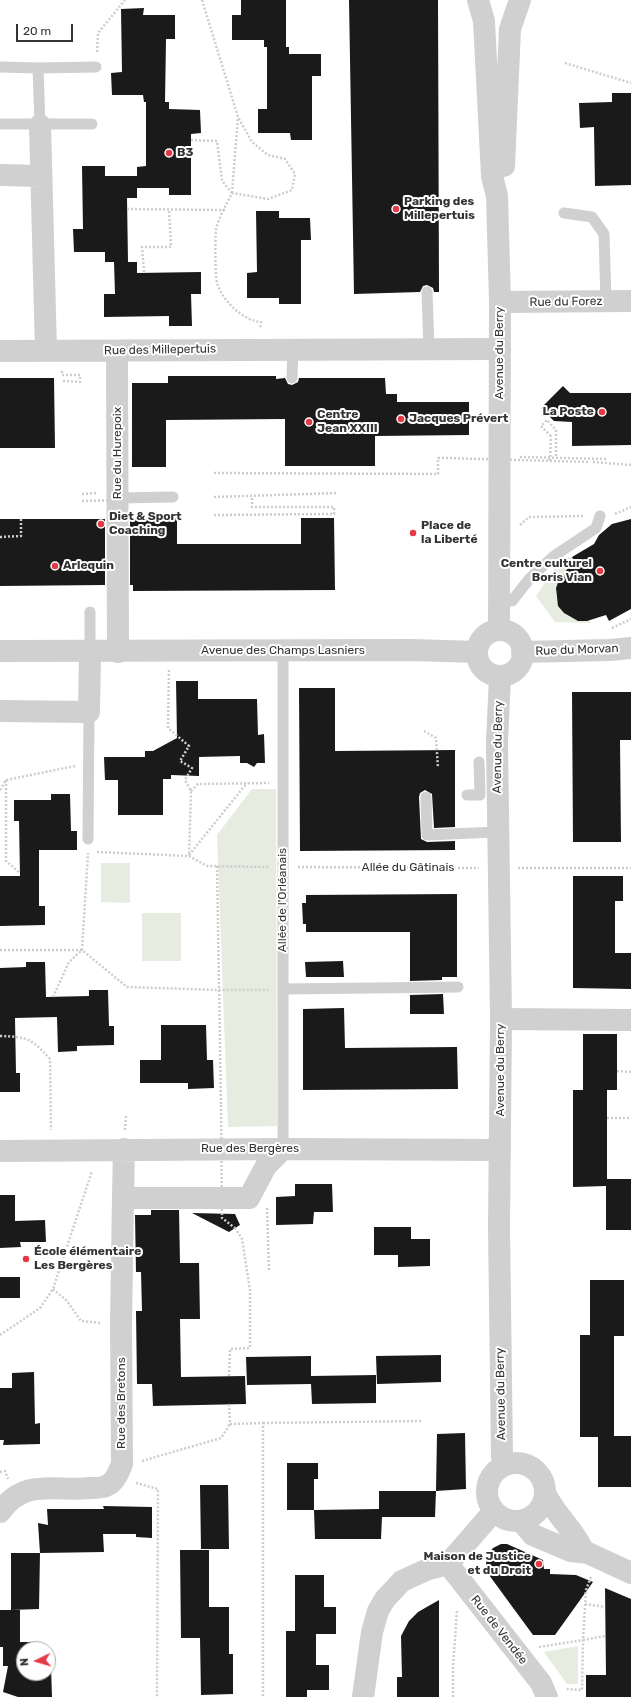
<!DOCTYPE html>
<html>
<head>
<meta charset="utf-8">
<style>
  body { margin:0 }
  #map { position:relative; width:631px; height:1697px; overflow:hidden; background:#fff; font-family:Rubik,sans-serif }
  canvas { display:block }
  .north { position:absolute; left:16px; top:1641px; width:40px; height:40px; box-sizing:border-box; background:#fff; border:1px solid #adadad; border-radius:50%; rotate:265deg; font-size:11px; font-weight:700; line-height:16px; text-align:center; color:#333 }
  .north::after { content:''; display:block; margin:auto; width:14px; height:18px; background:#e63946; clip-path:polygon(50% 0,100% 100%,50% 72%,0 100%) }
  .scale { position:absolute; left:16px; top:24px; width:57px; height:18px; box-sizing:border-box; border:2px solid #333; border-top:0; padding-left:5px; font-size:12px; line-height:14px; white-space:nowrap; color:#333; -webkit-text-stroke:3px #fff; paint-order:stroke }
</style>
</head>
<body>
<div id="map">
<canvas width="631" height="1697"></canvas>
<div class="north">N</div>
<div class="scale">20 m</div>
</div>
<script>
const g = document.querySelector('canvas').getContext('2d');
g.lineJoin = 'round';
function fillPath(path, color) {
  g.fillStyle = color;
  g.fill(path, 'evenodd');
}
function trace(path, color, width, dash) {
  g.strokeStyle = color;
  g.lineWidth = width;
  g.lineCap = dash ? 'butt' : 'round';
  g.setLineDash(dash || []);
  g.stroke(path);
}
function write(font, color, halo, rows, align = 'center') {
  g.font = font + ' Rubik,sans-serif';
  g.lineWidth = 4;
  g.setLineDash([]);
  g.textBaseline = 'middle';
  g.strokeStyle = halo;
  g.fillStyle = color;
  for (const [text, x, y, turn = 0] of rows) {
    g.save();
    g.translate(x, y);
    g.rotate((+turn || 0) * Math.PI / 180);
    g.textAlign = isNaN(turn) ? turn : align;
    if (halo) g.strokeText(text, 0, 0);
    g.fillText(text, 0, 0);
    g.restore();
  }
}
fillPath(new Path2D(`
  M562 557H572L575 563 556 588C556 607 568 625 590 620V623L555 622 536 596Z
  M252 789H276L277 1126 228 1127 217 835Z
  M101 863H130V903L101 902Z
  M142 913H181V961H142Z
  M578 1646V1684H567L544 1652Z`), '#e6ecdf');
fillPath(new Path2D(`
  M241 0H286V47H289V54H321V76H312V140H291L290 133H258V109H267V47H264V40H232V15H241Z
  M349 0H438L439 292H434L433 288 427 285 423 286 420 292 354 294Z
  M144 8 143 15H175V39H166L165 102H169V109L200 110 201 133 191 134V195H169V188H137V198H127L128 262H119H137V273L201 272V294H191L192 326H169V316L104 317V294H115L114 262H105V252H74L73 229H83L82 166H105V176H137V167L146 166V102H144L143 95H112L111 73 122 72 121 9Z
  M612 93H631V185L595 186 594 127 580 128 579 103 612 102Z
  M256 211H279V218H310L311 240H301V304H279V298H247V273L257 272Z
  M168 376H276V379L285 378 288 384 292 385 298 382 299 378H385L386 394H397V402H469V435L375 436V466H285V419L166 420V467H132V383H168Z
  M0 378H54L55 448H0Z
  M563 386 570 393H631V445L572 446V422L554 421 541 408Z
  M132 518H177V544H301V518H334L335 590 133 591V585H130V519Z
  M0 519H105V585L0 586Z
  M631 519V609L609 621 606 615 587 621H578L564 613 558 606 556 588 559 580 568 568 575 563 572 557 594 544 599 535 612 524Z
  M176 681H198V699H257L258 735 264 734 265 763H257L254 767 247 763H240V756L199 757V776L171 775V779H163V815H118V780H105L104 757H145V751H153L177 738Z
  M299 688H335V751L455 750V827L434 828 432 794 425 790 420 793 419 797 421 839 427 842 455 841V850L300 851Z
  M572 692H631V740H620L621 842H573Z
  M51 794H70L71 831H77V850H39V906H45V925L0 926V876H20L19 821H14V800H51Z
  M573 876H623V901H615V953H631V989L573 988Z
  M457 894V977H442V980L410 981V932H306V924H303L302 903H306V895Z
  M343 961 344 977H306L305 962Z
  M26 962H45L46 997 89 996V990H108L109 1026H114V1045L77 1046V1051L58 1052 57 1017 15 1018 16 1073H20V1092H0V968L26 967Z
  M443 994 444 1014H410V995Z
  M344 1008 345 1048 457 1047 458 1089 303 1090V1009Z
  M161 1025H206L207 1060H213L214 1088 188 1089V1083H140V1060H161Z
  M583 1034H617V1090H607V1179H631V1230H606V1186L573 1187V1090H583Z
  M295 1184H332L333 1212H314L313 1224 276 1225V1197L295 1196Z
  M0 1195H15V1221L45 1220 46 1242H20L21 1247 0 1248Z
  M151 1210H179L180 1263H199L200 1319H180L181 1377 245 1376 246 1404 153 1406 152 1384H137L136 1311H142L141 1272H136L135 1215H151Z
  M192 1213 235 1214 240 1225 229 1232Z
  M374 1227H411V1239H430V1266L398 1267V1255H374Z
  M0 1277H20V1298H0Z
  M590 1280H624V1336H614V1436H631V1487H598V1437H580V1335H590Z
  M441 1355V1382L377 1384 376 1356Z
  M311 1356V1376L376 1375V1403L312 1404 311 1384 247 1385 246 1357Z
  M34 1372 35 1424 40 1423V1444L3 1445 4 1440H0V1388H12V1373Z
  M465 1433 466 1489 436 1491 437 1434Z
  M287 1463H318V1479H314V1510H287Z
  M200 1485H228L229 1549H201Z
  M379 1491H436L435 1517H382L381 1539H315L314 1510 379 1509Z
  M103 1506 152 1507V1538L136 1537V1534H103L104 1552 40 1553 38 1523 48 1525 47 1509H104Z
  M501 1544H507L543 1560 544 1569H550V1574L576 1575 593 1582 555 1635H533L489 1575 486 1563 489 1553 493 1548Z
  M180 1550H209V1607H229V1654H233V1694L201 1695 200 1638H181Z
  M11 1553H40L39 1609 11 1610Z
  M295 1575H324V1607H336V1634H316V1665H329V1690H307V1697H286V1631H295Z
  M605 1588 631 1599V1697H586V1675H606Z
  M439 1600V1697H397V1677H402L401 1636 409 1621 418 1612Z
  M0 1610H20V1642H31V1649H24V1673H48V1666H51L52 1697H18L3 1692 8 1666H3V1647H0Z`), '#1a1a1a');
trace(new Path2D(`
  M202 0 238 117 252 142 268 155 285 159 295 174 292 190 268 199 232 193C227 204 218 218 216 230 215 239 215 275 217 283 222 300 243 321 261 322L260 329
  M97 52 98 33 125 0
  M565 63 631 83
  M191 140 217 141 222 181 232 193
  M232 193 238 117
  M127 209 225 210
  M144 272 142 247H171L169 209
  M62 371V375H80V382L63 381
  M551 436 541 426 547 420 556 430V458
  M520 457 608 459
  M593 462 631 465
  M214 473 438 474V458H446
  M82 494 97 493
  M214 497 338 493
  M615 514 631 507
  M214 515 334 514V507H252V496
  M520 525 529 517 584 516
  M0 537 21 536V519
  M612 628 631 619
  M169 670 168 728 189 746 180 761 192 768 185 780 191 791 189 856
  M424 731 436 738 438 768
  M6 780V861L20 873
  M0 790 6 780 75 766
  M191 791 198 784 269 783
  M97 852 189 856 207 866 269 867
  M189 855 247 783
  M217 866 221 1105
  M298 867 479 868
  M518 868H631
  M0 950H82L127 987 220 990H268
  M53 997 69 962 82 950 88 853
  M0 1036C28 1037 31 1038 50 1059L51 1130
  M617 1071 631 1072
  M607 1118H631
  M125 1130 126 1116
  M267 1208 269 1271
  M53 1289 67 1301 81 1321 101 1323
  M0 1335 40 1308 53 1289 92 1171
  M229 1376 230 1349 250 1348V1290L242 1239 235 1228
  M229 1404 230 1424 263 1423V1697
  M263 1423 421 1421
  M142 1461 221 1438 230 1424
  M0 1472 5 1471 8 1479
  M136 1483 158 1489 157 1697
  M591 1577 586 1590 583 1640 605 1636
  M585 1604 605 1607
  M539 1647 583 1640 582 1690 566 1689
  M453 1697V1668L457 1610`), '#cdcdcd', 2.5, [2, 2]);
trace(new Path2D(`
  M0 67 38 68 40 125
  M38 68 96 67
  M0 124H92
  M564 213 592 217 604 234 606 301
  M427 292 429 349
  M292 378 293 350
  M118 498 173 497
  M499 601H512L530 578 554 556 596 528 600 516
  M283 651V1149
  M90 652V612
  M467 795H480L479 762
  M426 797 427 835 498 832
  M88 839 89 712
  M284 989 458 987`), '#d0d0d0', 11);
trace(new Path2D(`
  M40 125 46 351
  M0 175 41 176
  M500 302 631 301
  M0 351 500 349
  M117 351 118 652
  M522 652 610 650 631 648
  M0 711 89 712 90 652
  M501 1019 631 1020
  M124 1149 123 1198H249L266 1166 283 1149
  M0 1151 283 1149 500 1150
  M545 1493C556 1516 574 1529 584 1552
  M0 1512C25 1477 55 1492 91 1488 96 1488 102 1488 106 1486 115 1483 119 1471 122 1464L121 1324 123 1198
  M521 1521 533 1535 571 1551 588 1553 631 1573
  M448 1564 541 1683 547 1697
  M363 1697 372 1632 378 1611 385 1599 402 1581 426 1570 448 1564 494 1511`), '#d0d0d0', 22);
trace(new Path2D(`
  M478 0 484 21 492 176 497 196 500 302 499 630
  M504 166 510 29 520 0
  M477 653a23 23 0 1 1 46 0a23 23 0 1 1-46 0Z
  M0 651 412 650 477 652
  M500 676 497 742 501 1019 499 1227 502 1457 505 1464
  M487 1492a29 29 0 1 1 58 0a29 29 0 1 1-58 0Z`), '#d0d0d0', 22);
trace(new Path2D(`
  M446 458 589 462
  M550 461 551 436
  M82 501 159 499
  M221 1105 222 1218 235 1228`), '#cdcdcd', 2.5, [2, 2]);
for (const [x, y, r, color] of [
  [169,153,4,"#e63946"],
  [396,209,4,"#e63946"],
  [602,412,4,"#e63946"],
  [401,419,4,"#e63946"],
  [309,422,4,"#e63946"],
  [101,524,4,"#e63946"],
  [413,533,4,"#e63946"],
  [55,566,4,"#e63946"],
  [600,571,4,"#e63946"],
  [26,1259,4,"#e63946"],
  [539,1564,4,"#e63946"]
]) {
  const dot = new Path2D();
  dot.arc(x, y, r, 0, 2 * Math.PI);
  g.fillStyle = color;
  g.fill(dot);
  trace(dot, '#fff', 1.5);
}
write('bold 12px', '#333', '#fff', [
  ["B3",177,153],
  ["Parking des",404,202],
  ["Millepertuis",404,216],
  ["La Poste",594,412,"right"],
  ["Centre",317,415],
  ["Jean XXIII",317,429],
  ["Jacques Prévert",409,419],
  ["Diet & Sport",109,517],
  ["Coaching",109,531],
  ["Place de",421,526],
  ["la Liberté",421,540],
  ["Centre culturel",592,564,"right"],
  ["Boris Vian",592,578,"right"],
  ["Arlequin",63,566],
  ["École élémentaire",34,1252],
  ["Les Bergères",34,1266],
  ["Maison de Justice",531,1557,"right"],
  ["et du Droit",531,1571,"right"]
], 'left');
write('12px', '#333', '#fff', [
  ["Rue du Forez",566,302,-1],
  ["Rue des Millepertuis",160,350,-1],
  ["Avenue du Berry",500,353,-90],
  ["Rue du Hurepoix",118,453,-90],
  ["Rue du Morvan",577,650,-2],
  ["Avenue des Champs Lasniers",283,651],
  ["Avenue du Berry",498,747,-89],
  ["Allée du Gâtinais",408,868],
  ["Allée de l'Orléanais",283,900,-90],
  ["Avenue du Berry",501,1070,-90],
  ["Rue des Bergères",250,1149],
  ["Avenue du Berry",501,1394,-91],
  ["Rue des Bretons",122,1403,-90],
  ["Rue de Vendée",499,1630,52]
]);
</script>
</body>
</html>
